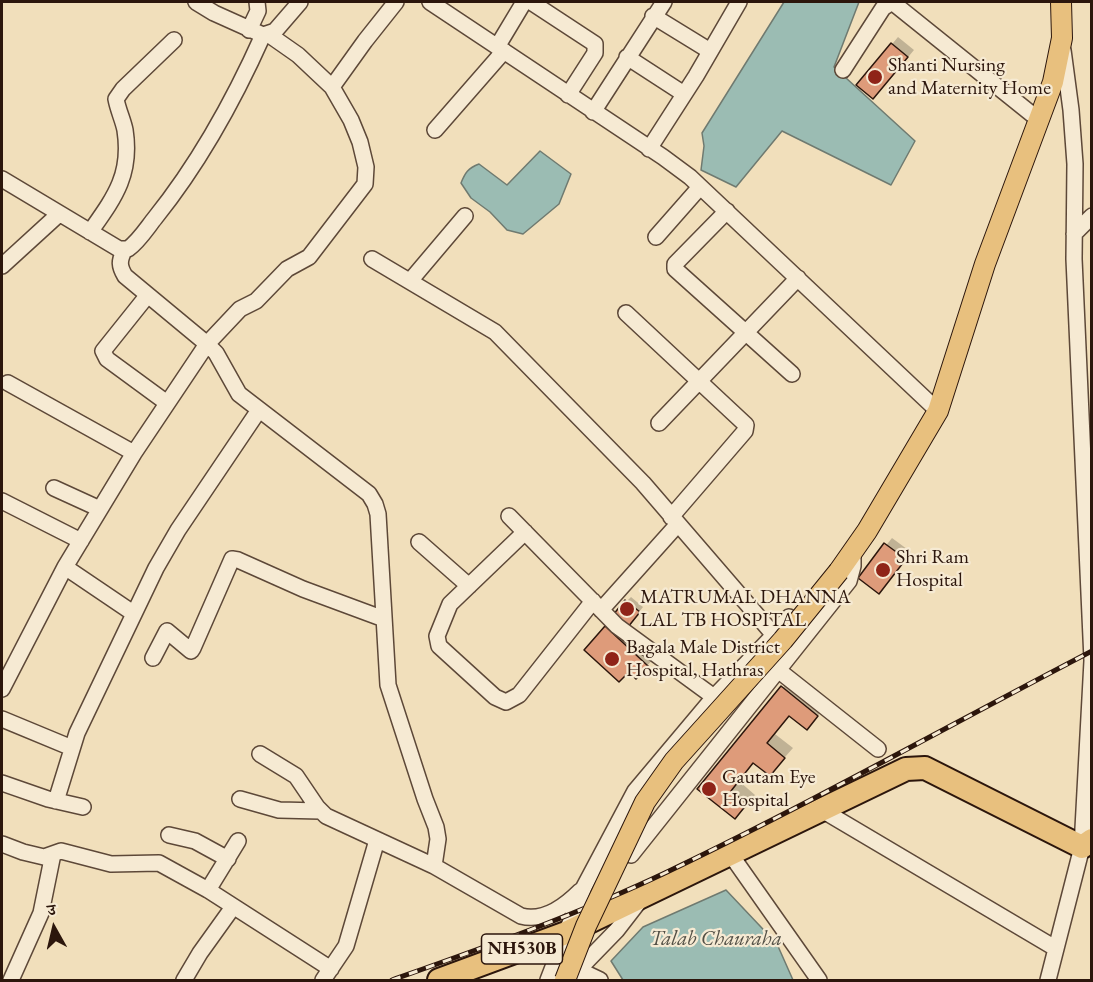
<!DOCTYPE html>
<html>
<head>
<meta charset="utf-8">
<style>
  body { margin:0 }
  #map { position:relative; width:1093px; height:982px; overflow:hidden; background:#f1dfbb; font-family:"EB Garamond","Noto Serif Devanagari",serif }
  canvas { display:block }
  .frame { position:absolute; inset:0; border:3px solid #2c160c; pointer-events:none }
  .north { position:absolute; left:24px; top:898px; width:60px; height:60px; -webkit-text-stroke:4px #f6ead3; paint-order:stroke; rotate:352deg; font-size:16px; font-weight:700; line-height:24px; text-align:center; color:#2c160c }
  .north::after { content:''; display:block; margin:auto; width:21px; height:27px; background:#2c160c; clip-path:polygon(50% 0,100% 100%,50% 72%,0 100%) }
</style>
</head>
<body>
<div id="map">
<canvas width="1093" height="982"></canvas>
<div class="frame"></div>
<div class="north">उ</div>
</div>
<script>
const g = document.querySelector('canvas').getContext('2d');
g.lineJoin = 'round';
function fillPath(path, color) {
  g.fillStyle = color;
  g.fill(path, 'evenodd');
}
function trace(path, color, width, dash) {
  g.strokeStyle = color;
  g.lineWidth = width;
  g.lineCap = dash ? 'butt' : 'round';
  g.setLineDash(dash || []);
  g.stroke(path);
}
function write(font, color, halo, rows, align = 'center') {
  g.font = font + ' "EB Garamond",serif';
  g.lineWidth = 4.5;
  g.setLineDash([]);
  g.textBaseline = 'middle';
  g.strokeStyle = halo;
  g.fillStyle = color;
  for (const [text, x, y, turn = 0] of rows) {
    g.save();
    g.translate(x, y);
    g.rotate((+turn || 0) * Math.PI / 180);
    g.textAlign = isNaN(turn) ? turn : align;
    if (halo) g.strokeText(text, 0, 0);
    g.fillText(text, 0, 0);
    g.restore();
  }
}
const water = new Path2D(`
  M784 2H859L834 67 915 141 891 185 782 131 736 187 701 170 704 146 702 133Z
  M540 151 571 174 559 204 523 234 507 230 490 212 471 198 461 183C465 173 468 168 479 164L507 185Z
  M726 890 777 944 793 980H623L611 961 643 927Z`);
fillPath(water, '#9bbcb3');
trace(water, '#6f7a70', 1.5);
fillPath(new Path2D(`
  M898 37 914 50 880 91 858 85Z
  M892 538 911 552 885 586 860 578Z
  M631 597 643 607 632 621 627 601Z
  M615 618 656 656 645 668 606 627Z
  M791 678 826 706 807 728 790 715 775 734 793 748 770 774 754 762 739 781 755 795 735 817 699 789Z`), '#0003');
const building = new Path2D(`
  M891 43 908 57 873 99 856 85Z
  M884 543 906 559 879 594 858 578Z
  M625 600 640 612 628 627 613 615Z
  M605 626 648 666 636 679 629 672 619 682 584 650Z
  M781 686 818 716 807 730 789 716 767 743 785 758 770 776 753 763 731 791 747 804 735 819 697 789Z`);
fillPath(building, '#de9b7a');
trace(building, '#2c160c', 1.5);
const minor = new Path2D(`
  M196 2 214 13 263 35 275 31 300 2
  M430 2 663 157 690 177 938 411
  M531 2 595 44V53L568 95
  M653 16 710 51
  M249 30 258 11 257 2
  M497 47 524 2
  M1063 50 1071 110 1075 164 1074 259 1092 660
  M627 57 684 94
  M843 70 883 8 892 2 1039 120
  M332 87 365 41 396 2
  M593 112 664 2
  M435 130 504 51
  M649 149 696 76 739 2
  M2 179 119 249H128C139 241 147 228 155 218 200 162 234 100 263 35
  M727 211 675 264V269L792 374
  M90 232C114 198 132 175 125 130 123 120 118 110 116 99L123 89 174 40
  M1074 234 1092 216
  M656 237 700 187
  M124 251C119 261 119 266 125 276L207 344 216 353 239 394 369 494 375 504 378 514 388 685 425 799 436 827 438 839 434 866
  M372 259 495 332 643 483 774 635 789 617
  M2 266 59 214
  M410 281 465 216
  M147 296 103 351 107 359 167 403
  M626 313 746 425 745 431 671 517
  M8 383 134 453
  M659 423 798 278
  M54 488 100 509
  M2 501 81 541
  M509 516 617 626 714 697
  M525 532 450 604 437 636 439 646 495 697 506 702 519 695 593 601
  M419 542 469 586
  M65 567 133 613
  M601 610 678 524
  M153 658 167 631 191 651 193 648 232 559 238 560 303 589 384 619
  M778 670 878 749
  M2 689 65 567 134 453 207 344 240 309 256 301 287 269 309 257 365 184 366 167 360 142 351 120 332 87 298 55 268 34
  M2 719 72 748
  M260 754 296 776 317 807 326 816 434 866 521 916C543 922 565 906 580 891
  M2 783 48 799 83 807
  M240 799 279 810 320 811
  M56 801 77 733 156 568 178 530 259 410
  M822 810 1055 948
  M169 835 195 841 228 859
  M2 844 23 852 44 857 61 851 111 864 159 863 208 890 331 969
  M631 855 849 581 853 566V552L851 553
  M731 855 819 980
  M208 890 238 841
  M579 970 600 980
  M11 980 41 913 53 854
  M184 980 200 953 233 907
  M323 980 346 946 377 840
  M548 980 584 887 635 791 714 697 774 635
  M575 980 583 965 617 930 641 899
  M1048 980 1082 847 1092 661`);
const major = new Path2D(`
  M839 571 867 531 938 411 985 264 1053 82 1062 38 1061 2`);
const highway = new Path2D(`
  M439 980 566 933 906 769 925 768 1082 847 1092 840`);
trace(minor, '#5d4838', 18);
trace(major, '#2c160c', 22);
trace(highway, '#2c160c', 26);
trace(minor, '#f6ead3', 15);
trace(major, '#e8c07e', 20);
trace(highway, '#e8c07e', 22);
const rail = new Path2D(`
  M392 980C485 947 579 914 667 872 811 803 950 725 1092 651`);
trace(rail, '#2c160c', 5);
trace(rail, '#f6ead3', 3, [9]);
const majorBridge = new Path2D(`
  M565 980 586 926 645 802 674 761 783 640 839 571`);
trace(majorBridge, '#2c160c', 22, []);
trace(majorBridge, '#e8c07e', 20);
for (const [x, y, r, color] of [
  [875,77,8,"#8f2418"],
  [883,570,8,"#8f2418"],
  [627,609,8,"#8f2418"],
  [612,659,8,"#8f2418"],
  [709,789,8,"#8f2418"]
]) {
  const dot = new Path2D();
  dot.arc(x, y, r, 0, 2 * Math.PI);
  g.fillStyle = color;
  g.fill(dot);
  trace(dot, '#f6ead3', 2);
}
for (const [x, y, w] of [
  [522,949,81]
]) {
  const box = new Path2D();
  box.roundRect(x - w / 2, y - 15, w, 30, 4.5);
  g.fillStyle = '#f6ead3';
  g.fill(box);
  trace(box, '#2c160c', 1.5);
}
write('bold 18px', '#2c160c', null, [
  ["NH530B",522,949]
]);
write('20px', '#2c160c', '#f6ead3', [
  ["Shanti Nursing",888,66],
  ["and Maternity Home",888,89],
  ["Shri Ram",896,558],
  ["Hospital",896,581],
  ["MATRUMAL DHANNA",640,598],
  ["LAL TB HOSPITAL",640,621],
  ["Bagala Male District",626,648],
  ["Hospital, Hathras",626,671],
  ["Gautam Eye",722,778],
  ["Hospital",722,801]
], 'left');
write('italic 21px', '#535046', '#f6ead3', [
  ["Talab Chauraha",716,939]
]);
</script>
</body>
</html>
